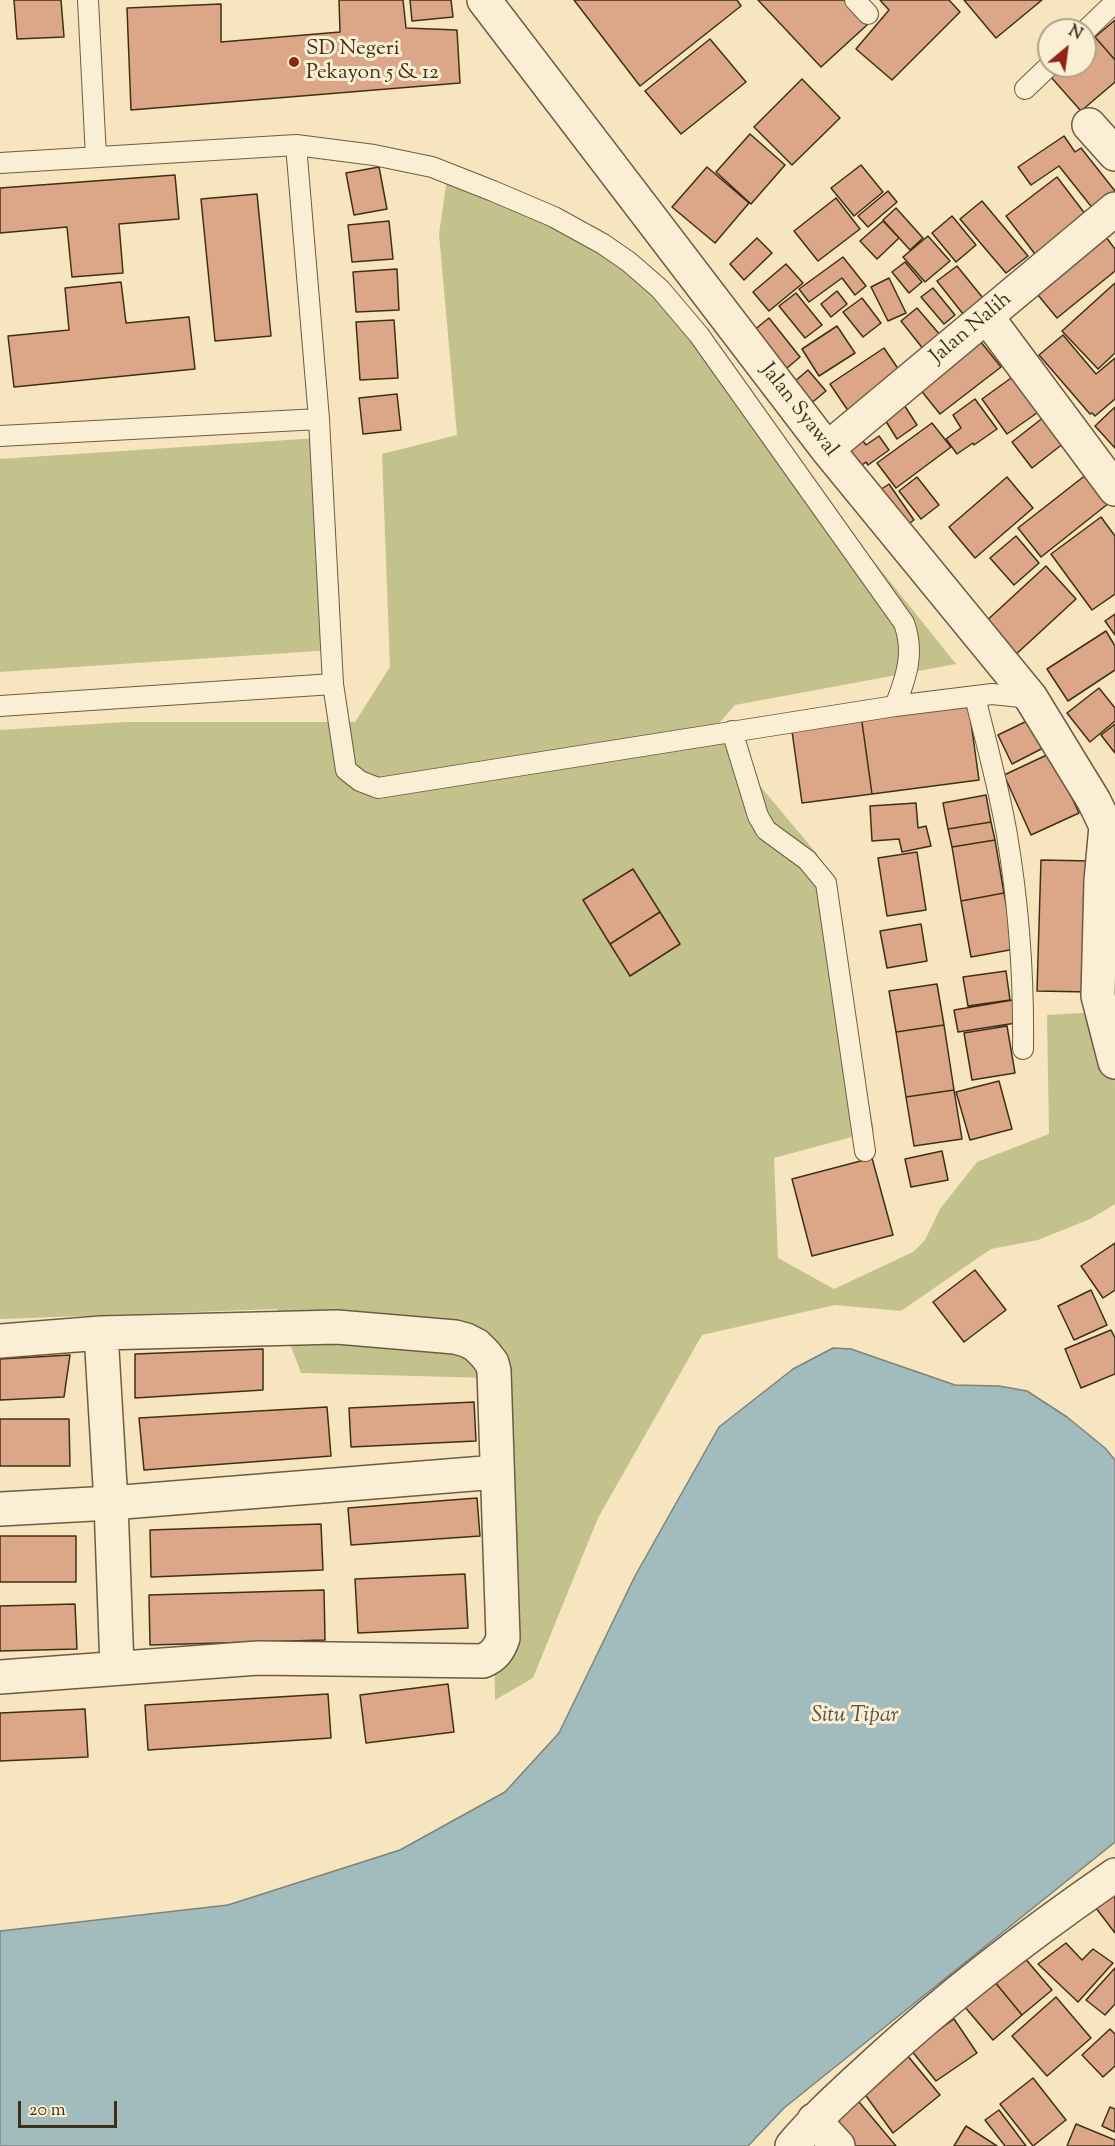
<!DOCTYPE html>
<html>
<head>
<meta charset="utf-8">
<style>
  body { margin:0 }
  #map { position:relative; width:1115px; height:2146px; overflow:hidden; background:#f7e5bf; font-family:"Sorts Mill Goudy",serif }
  canvas { display:block }
  .north { position:absolute; left:1037px; top:18px; width:60px; height:60px; box-sizing:border-box; background:#faeed5; border:2px solid #b0a289; border-radius:50%; rotate:29deg; font-size:16px; font-weight:700; line-height:24px; text-align:center; color:#402f18 }
  .north::after { content:''; display:block; margin:auto; width:21px; height:27px; background:#8f2418; clip-path:polygon(50% 0,100% 100%,50% 72%,0 100%) }
  .scale { position:absolute; left:18px; top:2101px; width:99px; height:27px; box-sizing:border-box; border:3px solid #402f18; border-top:0; padding-left:8px; font-size:18px; line-height:21px; white-space:nowrap; color:#402f18; -webkit-text-stroke:4px #faeed5; paint-order:stroke }
</style>
</head>
<body>
<div id="map">
<canvas width="1115" height="2146"></canvas>
<div class="north">N</div>
<div class="scale">20 m</div>
</div>
<script>
const g = document.querySelector('canvas').getContext('2d');
g.lineJoin = 'round';
function fillPath(path, color) {
  g.fillStyle = color;
  g.fill(path, 'evenodd');
}
function trace(path, color, width, dash) {
  g.strokeStyle = color;
  g.lineWidth = width;
  g.lineCap = dash ? 'butt' : 'round';
  g.setLineDash(dash || []);
  g.stroke(path);
}
function write(font, color, halo, rows, align = 'center') {
  g.font = font + ' "Sorts Mill Goudy",serif';
  g.lineWidth = 6;
  g.setLineDash([]);
  g.textBaseline = 'middle';
  g.strokeStyle = halo;
  g.fillStyle = color;
  for (const [text, x, y, turn = 0] of rows) {
    g.save();
    g.translate(x, y);
    g.rotate((+turn || 0) * Math.PI / 180);
    g.textAlign = isNaN(turn) ? turn : align;
    if (halo) g.strokeText(text, 0, 0);
    g.fillText(text, 0, 0);
    g.restore();
  }
}
fillPath(new Path2D(`
  M448 172 643 273 956 664 735 705 713 730 818 855 840 947 874 1131 774 1158 778 1258 834 1289 913 1252 925 1240 940 1209 977 1162 1049 1134 1047 1015 1097 1012 1115 1081V1204L1090 1219 1038 1240 991 1249 901 1311 835 1305 702 1335 598 1518 533 1678 495 1700 490 1378 301 1373 277 1309 0 1319V730L126 722H355L390 667 382 454 457 435 439 234Z
  M318 438 333 650 0 672V459Z`), '#c4c28c');
const water = new Path2D(`
  M833 1348 851 1349 955 1385 999 1386 1027 1391 1067 1417 1105 1448 1115 1460V1842L784 2108 748 2146H0V1931L228 1905 400 1850 505 1792 559 1733 635 1576 719 1427 793 1369Z`);
fillPath(water, '#a2bcbd');
trace(water, '#7b847b', 1.5);
const building = new Path2D(`
  M14 0H61L64 37 17 39Z
  M339 0H403L406 28 457 30 460 83 131 110 127 8 221 4V42L340 32Z
  M410 0H451L453 17 412 21Z
  M574 0H737L741 6 640 86Z
  M758 0H844L867 25 821 67Z
  M880 0H949L960 12 892 80 856 49 889 10Z
  M964 0H1042L996 38Z
  M1115 20V60L1095 37Z
  M1095 37 1115 60V82L1081 111 1050 76 1061 66H1085V45Z
  M710 39 746 82 681 134 645 91Z
  M802 79 840 118 792 165 754 127Z
  M750 134 785 165 751 204 716 172Z
  M1064 136 1075 152 1081 148 1115 191V194L1094 210 1059 166 1031 185 1018 167Z
  M861 165 883 192 854 216 831 188Z
  M379 167 387 209 354 215 346 173Z
  M707 167 749 203 715 243 672 207Z
  M175 175 179 219 119 224 123 273 72 277 67 227 0 233V188Z
  M1057 177 1089 219 1038 258 1006 216Z
  M888 191 897 202 868 227 858 216Z
  M257 194 271 336 215 341 201 199Z
  M836 198 860 229 818 261 794 231Z
  M982 201 1028 256 1006 273 960 219Z
  M896 208 923 238 910 250 883 220Z
  M952 216 976 245 956 262 932 233Z
  M389 221 393 259 352 262 348 225Z
  M883 221 899 238 877 259 860 241Z
  M1103 233 1115 249V271L1057 318 1033 289Z
  M928 236 950 261 925 282 903 257Z
  M757 238 772 253 744 280 730 264Z
  M843 257 866 286 855 295 842 278 809 302 799 289Z
  M905 262 922 282 909 293 892 272Z
  M786 264 803 283 769 311 753 292Z
  M957 266 987 303 967 319 937 281Z
  M397 269 399 310 356 312 353 272Z
  M889 278 906 313 888 321 871 287Z
  M121 282 126 323 189 317 195 369 14 387 8 336 69 330 65 288Z
  M1115 283V353L1098 369 1062 331Z
  M933 288 955 315 944 324 921 297Z
  M837 291 847 304 831 317 821 304Z
  M796 293 822 325 805 338 779 306Z
  M862 298 881 323 863 337 843 312Z
  M917 308 941 336 924 350 901 321Z
  M769 318 800 357 780 374 748 335Z
  M394 320 398 378 360 380 356 322Z
  M837 326 855 353 819 376 802 349Z
  M1063 335 1096 374 1115 358V399L1095 416 1092 413 1090 414 1039 355Z
  M976 336 1001 367 940 414 915 383Z
  M884 348 905 379 851 415 830 384Z
  M808 370 826 391 804 409 787 388Z
  M1018 373 1044 408 1007 434 982 399Z
  M397 394 401 430 363 434 359 398Z
  M899 397 917 425 897 439 879 410Z
  M975 399 997 429 974 445 973 443 957 454 946 439 961 428 953 415Z
  M1115 407V448L1095 426Z
  M1049 413 1069 439 1032 468 1012 442Z
  M932 423 951 447 896 488 877 463Z
  M856 432 866 445 879 436 889 450 868 465 866 462 857 469 839 445Z
  M1087 474 1109 503 1041 557 1018 528Z
  M917 477 939 505 921 519 899 491Z
  M1007 477 1033 508 975 558 949 527Z
  M889 484 914 520 897 532 871 496Z
  M1101 517 1115 536V594L1092 610 1051 554Z
  M1016 536 1039 563 1014 585 990 558Z
  M1046 566 1076 599 1013 657 983 624Z
  M1115 614V635L1105 621Z
  M1106 631 1115 646V670L1068 701 1047 669Z
  M1099 688 1115 708V721L1090 742 1067 713Z
  M968 701 979 780 872 794 861 715Z
  M861 715 872 794 802 803 791 724Z
  M1031 719 1045 747 1012 764 998 735Z
  M1115 724V753L1101 735Z
  M1051 753 1079 813 1031 835 1004 775Z
  M986 795 991 822 948 829 943 803Z
  M916 803 918 828 926 826 931 846 902 852 899 839 872 841 870 806Z
  M991 822 995 840 952 847 948 829Z
  M995 840 1004 893 961 901 952 847Z
  M917 852 926 910 887 916 878 858Z
  M1041 860 1093 861 1090 992 1037 991Z
  M633 869 660 912 610 944 583 900Z
  M1004 893 1015 949 971 957 961 901Z
  M660 912 680 944 630 976 610 944Z
  M921 924 927 961 887 968 880 931Z
  M1006 971 1010 1000 968 1006 963 977Z
  M937 984 944 1025 896 1032 889 991Z
  M1013 1000 1016 1023 958 1032 954 1010Z
  M944 1025 954 1090 906 1097 896 1032Z
  M1007 1026 1015 1073 972 1080 964 1033Z
  M999 1081 1012 1129 970 1140 956 1092Z
  M954 1090 962 1139 914 1146 906 1097Z
  M942 1151 948 1180 911 1187 905 1159Z
  M872 1158 893 1235 812 1256 792 1179Z
  M1115 1243V1290L1103 1298 1081 1266Z
  M975 1270 1006 1310 964 1342 933 1302Z
  M1091 1290 1107 1325 1074 1340 1058 1306Z
  M1111 1330 1115 1338V1374L1081 1388 1065 1349Z
  M263 1349V1390L135 1398V1354Z
  M70 1355 64 1397 0 1400V1359Z
  M474 1402 476 1441 351 1447 349 1408Z
  M327 1407 331 1456 144 1470 139 1418Z
  M0 1419H69L70 1466H0Z
  M477 1498 480 1536 351 1545 348 1508Z
  M321 1524 323 1570 151 1577 150 1530Z
  M0 1536H76V1582H0Z
  M465 1574 468 1628 358 1633 355 1579Z
  M324 1590 325 1640 150 1645 149 1595Z
  M75 1604 77 1649 0 1651V1606Z
  M448 1684 454 1732 366 1743 360 1695Z
  M328 1694 331 1738 148 1750 145 1705Z
  M85 1709 88 1757 0 1761V1713Z
  M1115 1894V1933L1096 1908Z
  M1066 1943 1082 1960 1093 1949 1113 1963 1078 2002 1038 1964Z
  M1023 1956 1052 1990 1022 2015 994 1981Z
  M1115 1968V2004L1105 2015 1086 2000Z
  M994 1981 1022 2015 993 2040 964 2006Z
  M1056 1997 1091 2038 1047 2076 1012 2036Z
  M954 2019 977 2053 936 2081 911 2050Z
  M1110 2029 1115 2034V2066L1103 2077 1082 2055Z
  M907 2055 940 2095 893 2133 861 2089Z
  M1033 2078 1066 2120 1033 2146 1000 2104Z
  M854 2096 896 2146H850L829 2119Z
  M1110 2107 1115 2109V2132L1102 2126Z
  M999 2110 1026 2146H1005L985 2120Z
  M1076 2124 1115 2140V2146H1067Z
  M966 2126 997 2146H954Z`);
fillPath(building, '#dca788');
trace(building, '#402f18', 1.5);
const lane = new Path2D(`
  M88 0 96 157
  M855 0 868 14
  M1085 31 1115 2
  M1025 89 1049 66
  M0 163 296 145 374 155 432 167 493 191 554 217 603 244 629 262 660 289 699 335 904 623C915 653 906 678 895 706
  M0 436 319 419
  M333 684 346 770 360 781 378 788 895 706 992 694 1031 698
  M975 697C986 742 999 788 1007 835 1019 907 1024 976 1023 1049
  M0 706 333 684 319 419 296 145
  M732 731 758 816 766 830 807 860 826 883 865 1151`);
const street = new Path2D(`
  M484 0 827 449 1031 698 1094 801 1106 826
  M1089 125 1115 154
  M987 317 1115 489
  M827 449 1115 209
  M1106 826 1101 881 1098 996 1115 1062
  M101 1333 111 1503 117 1668
  M0 1341 101 1333 337 1327 455 1337 466 1340 476 1345 485 1354 492 1363 494 1371 503 1638C499 1650 494 1656 483 1661L258 1658 0 1677
  M0 1509 111 1503 497 1472
  M814 2120 838 2146
  M792 2146C818 2115 848 2089 877 2062 951 1994 1032 1932 1115 1875`);
trace(lane, '#6e5c42', 22);
trace(street, '#6e5c42', 36);
trace(lane, '#faeed5', 20);
trace(street, '#faeed5', 33);
for (const [x, y, r, color] of [
  [294,62,6,"#8f2418"]
]) {
  const dot = new Path2D();
  dot.arc(x, y, r, 0, 2 * Math.PI);
  g.fillStyle = color;
  g.fill(dot);
  trace(dot, '#faeed5', 2);
}
write('21px', '#402f18', '#faeed5', [
  ["SD Negeri",306,50],
  ["Pekayon 5 & 12",306,74]
], 'left');
write('21px', '#402f18', '#faeed5', [
  ["Jalan Nalih",972,329,-40],
  ["Jalan Syawal",798,411,52]
]);
write('italic 22px', '#585241', '#faeed5', [
  ["Situ Tipar",855,1717]
]);
</script>
</body>
</html>
